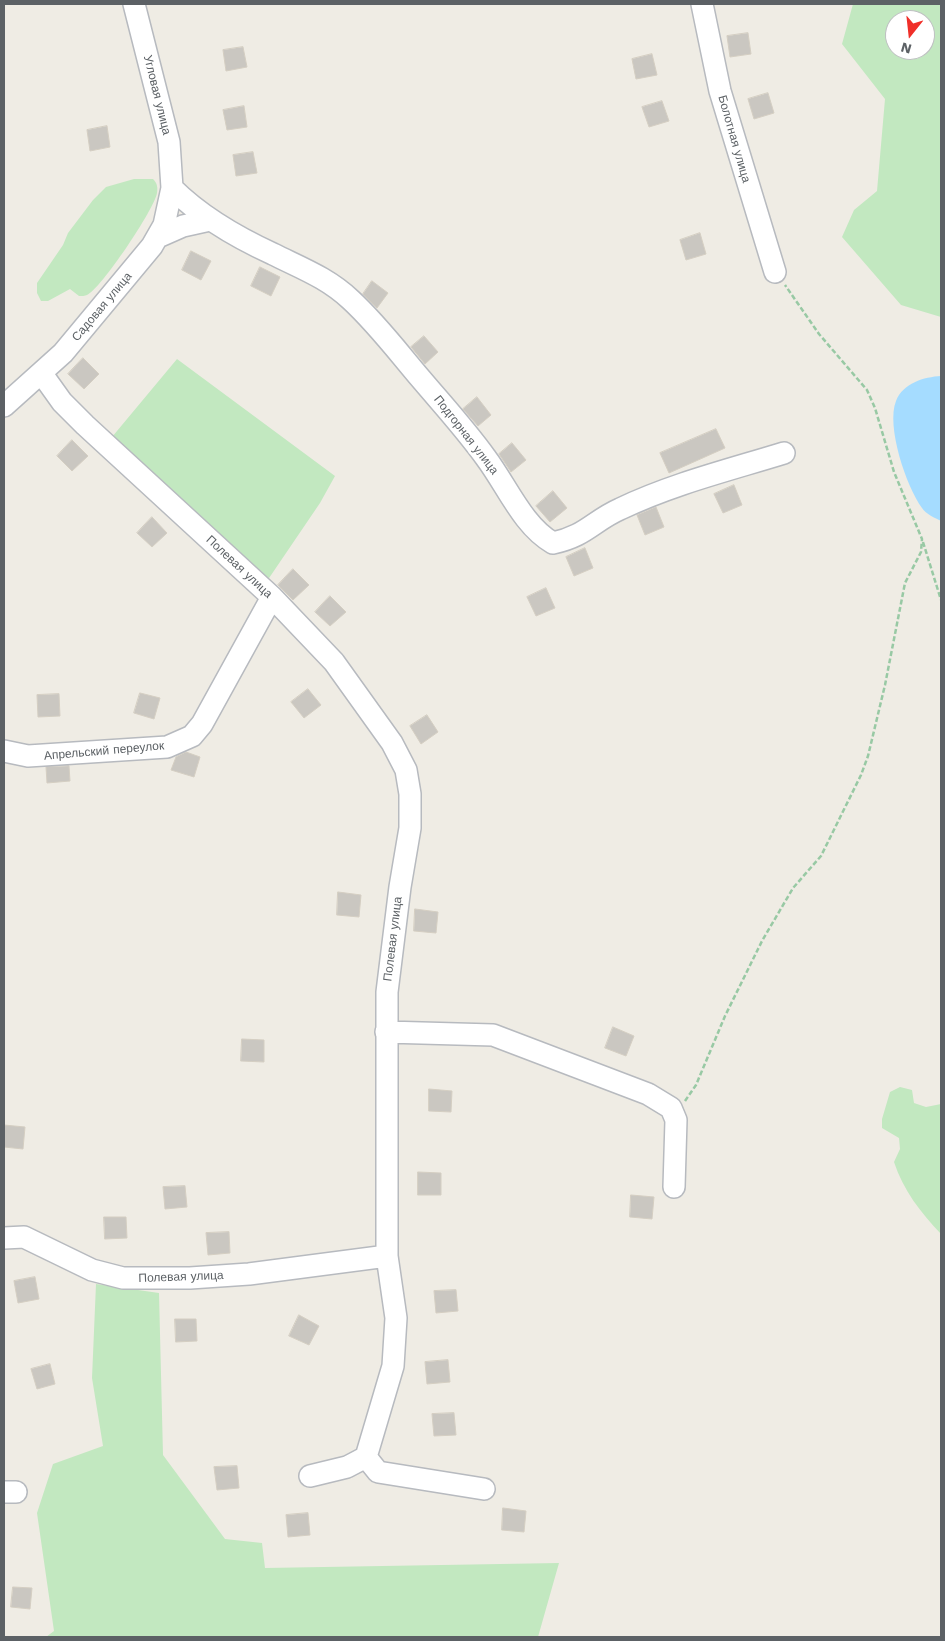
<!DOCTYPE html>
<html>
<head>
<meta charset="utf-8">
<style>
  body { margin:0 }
  #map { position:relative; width:945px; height:1641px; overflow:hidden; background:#efece4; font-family:"Work Sans",sans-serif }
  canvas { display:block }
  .frame { position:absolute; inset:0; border:5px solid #5c6165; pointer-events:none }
  .north { position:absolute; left:885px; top:10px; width:50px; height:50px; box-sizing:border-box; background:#fff; border:1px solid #bec0c1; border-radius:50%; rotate:196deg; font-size:14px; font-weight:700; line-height:20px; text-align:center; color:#5c6165 }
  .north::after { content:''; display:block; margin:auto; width:18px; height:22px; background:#f02f29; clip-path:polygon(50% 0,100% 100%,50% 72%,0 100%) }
</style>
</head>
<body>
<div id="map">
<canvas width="945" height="1641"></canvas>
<div class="frame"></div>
<div class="north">N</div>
</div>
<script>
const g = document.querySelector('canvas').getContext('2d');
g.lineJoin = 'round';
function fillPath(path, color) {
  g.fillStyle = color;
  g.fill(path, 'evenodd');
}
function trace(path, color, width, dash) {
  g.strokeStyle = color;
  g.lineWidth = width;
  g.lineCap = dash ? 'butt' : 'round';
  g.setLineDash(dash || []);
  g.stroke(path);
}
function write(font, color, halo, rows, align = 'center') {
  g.font = font + ' "Work Sans",sans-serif';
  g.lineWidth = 5;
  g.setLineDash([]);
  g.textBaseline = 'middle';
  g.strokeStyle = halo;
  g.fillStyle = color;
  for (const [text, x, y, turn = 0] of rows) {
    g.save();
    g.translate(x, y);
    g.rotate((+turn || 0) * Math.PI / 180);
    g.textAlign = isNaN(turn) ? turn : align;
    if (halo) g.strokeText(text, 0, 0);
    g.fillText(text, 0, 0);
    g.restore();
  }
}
fillPath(new Path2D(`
  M853 4H941V317L901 305 842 237 854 210 877 191 885 99 842 44ZM895 20H925V50H895Z
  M134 179H153C157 183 158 187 157 193 155 208 101 289 87 295 85 296 82 296 79 296L70 289 48 301H41L37 293V283L63 245 68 233 93 200 106 187Z
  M177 359 335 476 320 503 265 584 112 437Z
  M900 1087 912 1090 914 1103 926 1107 941 1104V1234C921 1213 903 1190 894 1162L900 1149 899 1138 882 1128V1119L890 1092Z
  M96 1284 159 1293 163 1455 225 1539 262 1543 265 1568 559 1563 538 1637H46L54 1631 37 1513 53 1464 103 1446 92 1378Z`), '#c2e8c0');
fillPath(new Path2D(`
  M941 376V521C935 518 926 514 922 508 906 486 886 426 896 401 903 383 924 377 941 376Z`), '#a5dcff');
const building = new Path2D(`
  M748 33 751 54 730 57 727 36Z
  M243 47 247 67 226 71 223 50Z
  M652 54 657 75 636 79 632 59Z
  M768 93 774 113 754 119 748 99Z
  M662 101 669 121 649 127 642 107Z
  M244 106 247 127 227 130 223 110Z
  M107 126 110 147 90 151 87 130Z
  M253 152 257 173 236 176 233 155Z
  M700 233 706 254 686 260 680 240Z
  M191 251 211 261 201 280 182 270Z
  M260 267 280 277 271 296 251 286Z
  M372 281 388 293 377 308 363 294Z
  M424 336 438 352 425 364 411 347Z
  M83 358 99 374 84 389 68 374Z
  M477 397 491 415 478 426 463 409Z
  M716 429 725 448 669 473 660 453Z
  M72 440 88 456 72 471 57 456Z
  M512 443 526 460 511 472 499 454Z
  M734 485 742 505 723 513 714 494Z
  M553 491 567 508 550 522 536 506Z
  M656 507 664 527 645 535 637 515Z
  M152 517 167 533 152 547 137 533Z
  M585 548 593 568 574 576 566 557Z
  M293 569 309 585 293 600 278 585Z
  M546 588 555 608 536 616 527 597Z
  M330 596 346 612 330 626 315 612Z
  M308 689 321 705 304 718 291 702Z
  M140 693 160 698 154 719 134 713Z
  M59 694 60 716 38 717 37 695Z
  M427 715 438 732 421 744 410 726Z
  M186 752 200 757 194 777 171 770 176 757Z
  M69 766 70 781 47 783 46 767Z
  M338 892 361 895 359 917 337 915Z
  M415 909 438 912 436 933 414 931Z
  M613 1027 634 1036 626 1056 605 1048Z
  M242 1039 264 1040V1062L241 1061Z
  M429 1089 452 1091 451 1112 429 1111Z
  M4 1125 25 1127 23 1149 4 1147Z
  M418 1172 441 1173V1195H418Z
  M185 1186 187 1207 165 1209 163 1187Z
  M631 1195 654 1197 652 1219 630 1217Z
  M104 1217H126L127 1238 105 1239Z
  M229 1232 230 1253 208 1255 206 1233Z
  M35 1277 39 1299 18 1303 14 1281Z
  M456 1290 458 1311 436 1313 434 1291Z
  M299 1315 319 1326 309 1345 289 1336Z
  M175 1319H196L197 1341 176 1342Z
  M448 1360 450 1382 427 1384 425 1362Z
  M50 1364 55 1384 37 1389 31 1369Z
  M454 1413 456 1435 434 1436 432 1414Z
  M237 1466 239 1488 217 1490 214 1467Z
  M503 1508 526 1511 524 1532 502 1530Z
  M308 1513 310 1535 288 1537 286 1515Z
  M13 1587 32 1588 30 1609 11 1607Z`);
fillPath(building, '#cac7c1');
trace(building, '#d4cec2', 1);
const minor = new Path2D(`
  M702 4 720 91 775 272
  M172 188C201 217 236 237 273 254 301 268 328 278 351 300 377 324 398 352 421 379 443 405 466 430 486 458 507 486 523 526 553 543 586 536 593 521 620 509 672 484 729 470 784 453
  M158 237 183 226 210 220
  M4 406 63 353 152 246 164 225 172 188 169 142 134 4
  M4 751 28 756 167 747 192 736 202 724 272 597
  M386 1032 493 1035 648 1094 671 1108 676 1120 674 1187
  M4 1238 24 1237 92 1270 123 1278H190L249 1274 387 1256V992L400 887 410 828V794L406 770 392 743 334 662 272 597 85 425 62 402 42 374
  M366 1457 393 1366 396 1318 387 1256
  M310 1476 347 1467 366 1457 378 1472 484 1489
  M4 1492H16`);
trace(minor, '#b7babf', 24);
trace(new Path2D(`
  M923 542 941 600
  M685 1101 696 1085 725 1016 762 941 793 888 821 856 861 775 868 756 885 685 905 583 921 552 922 539 894 472 875 408 867 390 819 334 785 285`), '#98c9a4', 2.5, [5, 2.5]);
trace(minor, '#fff', 21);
write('12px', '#5c6165', '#fff', [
  ["Угловая улица",157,95,76],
  ["Болотная улица",734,139,74],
  ["Садовая улица",102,307,-50],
  ["Подгорная улица",466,435,52],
  ["Полевая улица",239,567,43],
  ["Апрельский переулок",104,751,-5],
  ["Полевая улица",393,939,-83],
  ["Полевая улица",181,1277,-2]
]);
</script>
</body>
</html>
